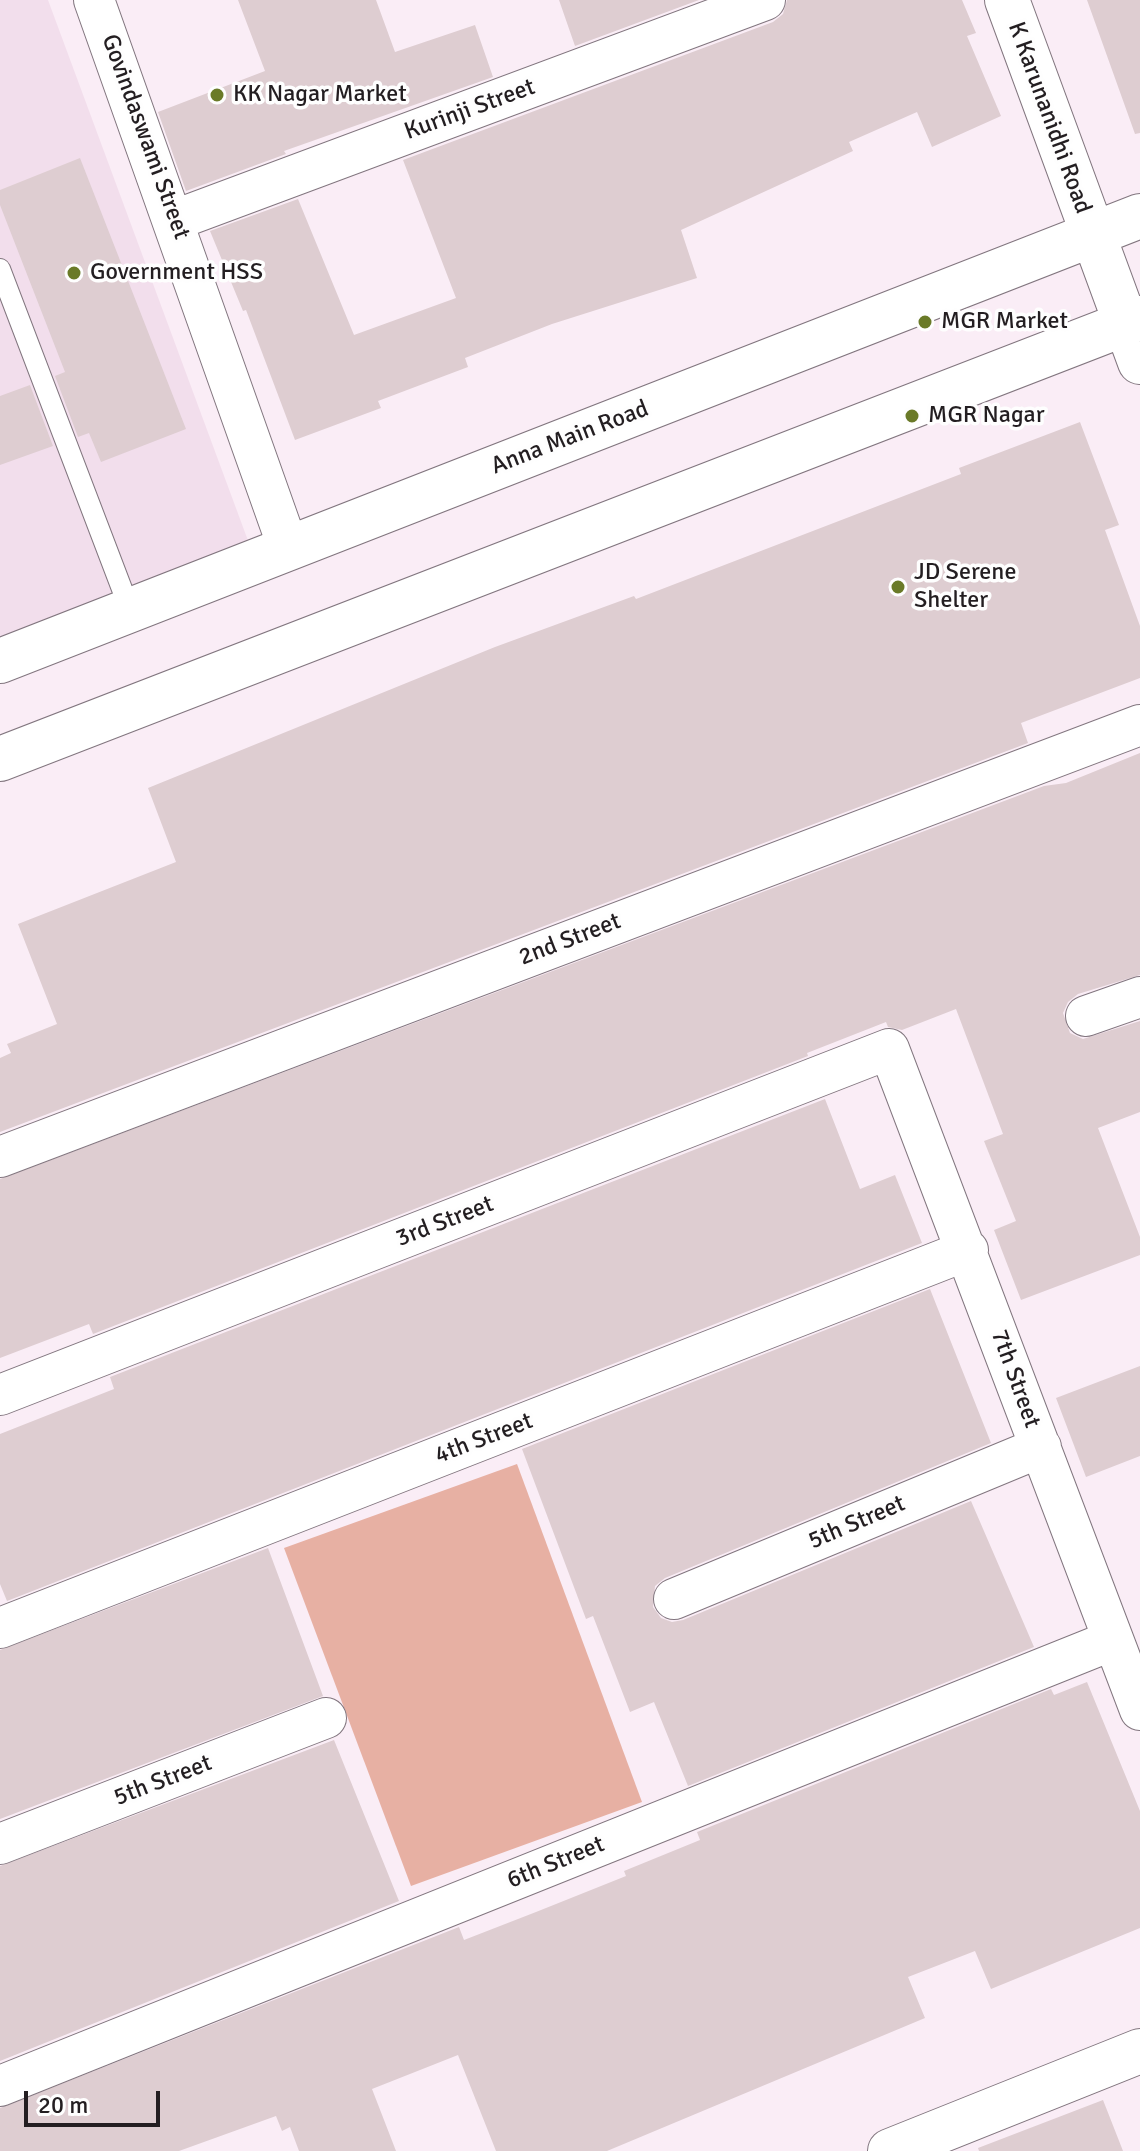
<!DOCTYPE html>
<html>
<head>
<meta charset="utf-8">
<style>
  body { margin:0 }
  #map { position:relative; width:1140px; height:2151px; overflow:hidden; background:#faedf6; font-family:Signika,sans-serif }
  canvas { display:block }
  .scale { position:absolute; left:24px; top:2091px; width:136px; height:36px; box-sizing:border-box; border:4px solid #231e21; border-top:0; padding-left:10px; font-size:24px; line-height:28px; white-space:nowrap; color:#231e21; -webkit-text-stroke:6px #fefefe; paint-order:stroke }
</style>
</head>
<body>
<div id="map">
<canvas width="1140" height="2151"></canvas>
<div class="scale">20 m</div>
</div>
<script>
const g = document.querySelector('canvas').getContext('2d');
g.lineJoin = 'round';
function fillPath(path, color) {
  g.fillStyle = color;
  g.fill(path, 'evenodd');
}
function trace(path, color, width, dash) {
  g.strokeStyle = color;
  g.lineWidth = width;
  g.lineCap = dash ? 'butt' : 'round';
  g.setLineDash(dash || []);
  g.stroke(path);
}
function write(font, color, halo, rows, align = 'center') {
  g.font = font + ' Signika,sans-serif';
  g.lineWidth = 7;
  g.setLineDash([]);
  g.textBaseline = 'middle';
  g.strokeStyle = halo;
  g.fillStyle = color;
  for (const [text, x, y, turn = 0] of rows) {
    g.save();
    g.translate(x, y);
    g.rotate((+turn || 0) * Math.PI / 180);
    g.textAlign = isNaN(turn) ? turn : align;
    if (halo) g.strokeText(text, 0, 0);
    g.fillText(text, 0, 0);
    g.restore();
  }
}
fillPath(new Path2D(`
  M0 0H48L250 546 0 642Z`), '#f2deec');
fillPath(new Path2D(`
  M517 1464 642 1802 411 1886 284 1548Z`), '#e7b0a3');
fillPath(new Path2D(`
  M238 0H376L395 52 475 25 493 77 284 151 286 154 186 191 158 112 265 71Z
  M559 0H699L575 46Z
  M787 0H962L976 33 967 36 1001 116 932 147 917 112 849 142 853 151 681 230 697 278 552 324 465 358 468 367 378 401 381 408 295 440 246 310 243 311 210 231 298 199 354 335 456 298 403 160 773 22 783 14Z
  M1087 0H1140V133L1135 134Z
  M80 158 186 429 101 462 89 433 78 437 55 376 65 372 0 205V190Z
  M30 385 53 446 0 465V396Z
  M1080 422 1119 525 1105 530 1140 626V678L1021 723 1028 743 0 1132V1058L11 1053 7 1044 57 1024 18 924 176 862 148 788 495 647 634 596 636 599 961 474 959 468Z
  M1140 753V975L1078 994 1068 1002 1063 1013 1070 1033 1083 1039 1140 1021V1112L1098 1128 1140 1237V1255L1021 1300 994 1230 1016 1221 984 1141 1003 1134 956 1009 902 1030 888 1027 886 1022 807 1053 808 1056 93 1334 89 1324 0 1358V1179L1044 786 1066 783Z
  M825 1099 860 1189 895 1175 922 1243 7 1601 0 1584V1434L114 1389 110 1377Z
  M930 1289 991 1443 665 1578 655 1586 653 1607 661 1618 672 1622 683 1620 971 1501 1034 1647 688 1786 654 1702 630 1712 593 1616 586 1619 522 1449Z
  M1140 1366V1456L1086 1477 1056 1398Z
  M268 1548 323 1696 0 1819V1650Z
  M1087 1682 1140 1811V1928L991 1989 975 1951 908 1977 925 2018 607 2151H496L458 2055 372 2089 396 2151H299L290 2127 282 2131 276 2116 179 2151H0V2108L459 1927 464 1940 536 1912 626 1876 624 1871 700 1840 697 1832 1051 1689 1054 1695Z
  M334 1740 399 1901 0 2061V1866Z
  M1103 2100 1123 2151H979L978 2148Z`), '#decdd1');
const lane = new Path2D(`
  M0 269 130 610`);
const street = new Path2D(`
  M94 0 288 547
  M175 220 765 0
  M1086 1016 1140 997
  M0 1157 1140 725
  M0 1395 889 1049 1140 1710
  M674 1599 1041 1447
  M0 1628 968 1250
  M0 1844 326 1718
  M0 2086 1113 1640`);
const secondary = new Path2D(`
  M1007 0 1140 362
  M0 661 1140 216
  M0 759 1140 318
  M890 2151 1140 2051`);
trace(lane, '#82767f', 22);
trace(street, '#82767f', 42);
trace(secondary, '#82767f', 46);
trace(lane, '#fff', 20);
trace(street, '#fff', 40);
trace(secondary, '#fff', 44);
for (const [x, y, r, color] of [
  [217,95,8,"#6a7a28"],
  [74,273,8,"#6a7a28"],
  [925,322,8,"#6a7a28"],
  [912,416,8,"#6a7a28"],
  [898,587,8,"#6a7a28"]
]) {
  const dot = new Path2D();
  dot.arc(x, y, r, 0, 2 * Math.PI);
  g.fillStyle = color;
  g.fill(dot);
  trace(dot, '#fefefe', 3);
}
write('24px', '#231e21', '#fefefe', [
  ["KK Nagar Market",233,95],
  ["Government HSS",90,273],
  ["MGR Market",941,322],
  ["MGR Nagar",928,416],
  ["JD Serene",914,573],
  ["Shelter",914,601]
], 'left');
write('24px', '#231e21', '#fefefe', [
  ["Kurinji Street",470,110,-20],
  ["K Karunanidhi Road",1049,118,70],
  ["Govindaswami Street",145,137,70],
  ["Anna Main Road",570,438,-21],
  ["2nd Street",570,940,-21],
  ["3rd Street",445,1222,-21],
  ["7th Street",1015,1379,70],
  ["4th Street",484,1439,-21],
  ["5th Street",857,1523,-23],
  ["5th Street",163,1781,-21],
  ["6th Street",556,1863,-22]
]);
</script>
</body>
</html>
